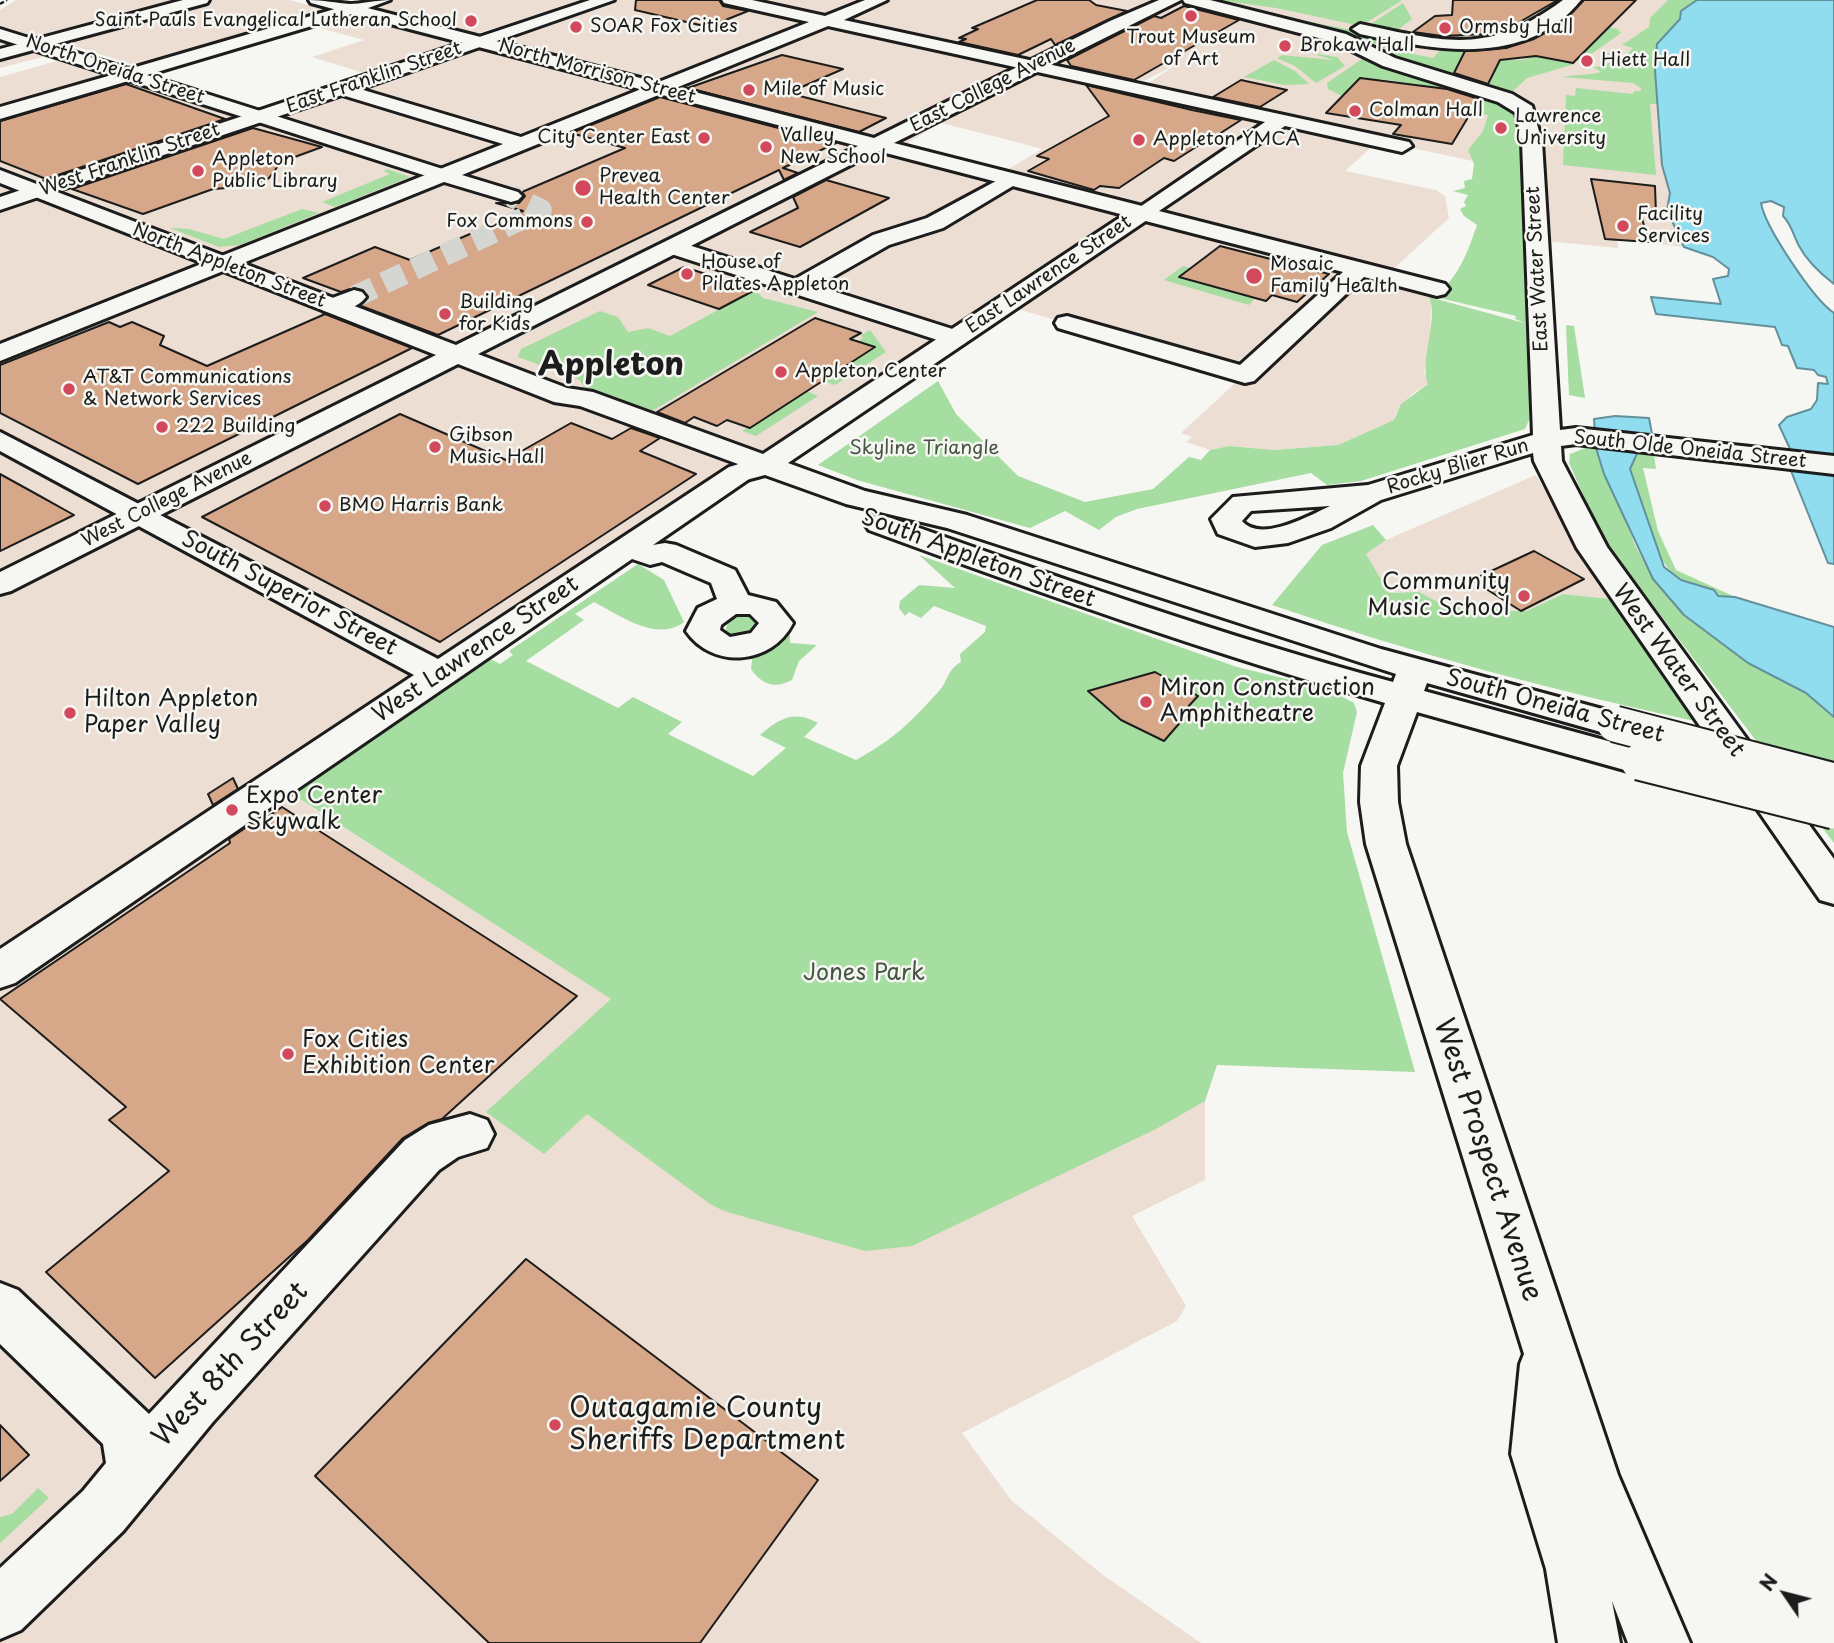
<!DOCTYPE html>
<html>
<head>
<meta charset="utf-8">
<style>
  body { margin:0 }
  #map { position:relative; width:1834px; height:1643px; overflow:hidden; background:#f6f6f2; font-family:"Playpen Sans",sans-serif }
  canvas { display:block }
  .north { position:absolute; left:1750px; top:1559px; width:70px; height:70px; -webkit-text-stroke:5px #f6f6f2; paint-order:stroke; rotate:305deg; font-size:19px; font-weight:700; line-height:28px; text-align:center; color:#1c1c1c }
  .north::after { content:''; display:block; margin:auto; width:24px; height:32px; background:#1c1c1c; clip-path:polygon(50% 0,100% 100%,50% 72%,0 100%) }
</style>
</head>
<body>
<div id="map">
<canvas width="1834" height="1643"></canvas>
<div class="north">N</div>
</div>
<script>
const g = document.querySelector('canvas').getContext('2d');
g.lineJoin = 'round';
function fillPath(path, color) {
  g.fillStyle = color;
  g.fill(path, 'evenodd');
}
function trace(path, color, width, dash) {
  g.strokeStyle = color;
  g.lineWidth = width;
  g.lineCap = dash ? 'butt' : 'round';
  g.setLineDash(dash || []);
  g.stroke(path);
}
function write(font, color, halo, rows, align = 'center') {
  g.font = font + ' "Playpen Sans",sans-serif';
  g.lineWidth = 5;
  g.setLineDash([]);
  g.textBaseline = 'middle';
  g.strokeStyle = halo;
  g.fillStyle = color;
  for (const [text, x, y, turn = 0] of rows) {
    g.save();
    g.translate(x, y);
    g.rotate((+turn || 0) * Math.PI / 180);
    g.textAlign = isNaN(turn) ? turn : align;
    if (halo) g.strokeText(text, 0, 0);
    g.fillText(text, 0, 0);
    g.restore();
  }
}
fillPath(new Path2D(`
  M16 0H187L17 46 46 56 0 68V10Z
  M213 0H289L327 10 140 64H131L61 42Z
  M392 0H586L473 35 371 8Z
  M606 0H1151L1126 19 1079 43 1095 47 1185 0H1697L1694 2 1659 104 1662 164 1670 193 1667 210 1684 247 1617 239 1618 248 1546 241 1543 176 1412 148 1402 140 1144 86 1179 63 1132 87 1374 145 1345 171 1436 190 1445 196 1449 218 1379 282 1429 297 1431 301 1430 348 1424 371 1429 383 1412 394 1396 413 1394 420 1338 445 1274 450 1229 446 1210 450 1186 442 1192 437 1181 433 1244 375 1004 305 277 785 612 999 552 1053 1217 1064 1205 1101V1180L1132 1216 1186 1306 1177 1321 962 1433 1011 1500 1103 1575 1201 1643H0V77L60 60 236 118 367 74 312 57 364 40 309 25 353 14 455 43 403 62 459 44 482 42ZM941 123 1009 140 1042 149 1005 171 904 145Z
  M1536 475 1610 599 1563 594 1525 611H1513L1473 605 1448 607 1419 592 1388 593 1366 554 1386 540Z`), '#ecded2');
fillPath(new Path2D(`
  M1218 0H1401V1L1361 26 1276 8Z
  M1668 0H1697L1657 44 1655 71 1659 104H1650L1656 175 1563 165 1566 95 1575 96 1576 88 1633 94 1634 91H1641V88L1633 83 1562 77C1576 74 1588 76 1601 72L1593 67C1603 66 1606 66 1612 60L1606 58 1607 53 1625 56 1633 48 1622 45 1649 27 1650 18Z
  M1403 3 1412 19 1395 32 1366 27Z
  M1570 9 1588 15 1580 22 1618 29 1621 33 1590 55 1505 46 1504 42Z
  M1259 12 1378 35 1385 39 1381 42 1410 43 1404 52 1433 58 1441 49 1468 50 1458 73 1450 72 1471 79 1491 77 1501 60H1522L1535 56 1575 64 1527 78 1512 92 1489 87 1509 93 1501 92 1400 62Z
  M1318 54 1337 57 1345 66 1316 83 1295 66 1277 58 1282 55 1334 60 1316 55Z
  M1365 57 1496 100 1515 114 1519 142 1522 143 1530 323 1529 420 1525 429 1361 481 1327 485 1311 473 1137 509 1116 517 1099 530 1065 511 1030 528 857 480 818 465 938 381 956 414 1018 476 1085 502 1153 489 1189 457 1201 460 1210 450 1229 446 1274 450 1338 445 1394 420 1401 404 1428 384C1419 359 1439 320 1429 297L1528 324 1515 319 1516 316 1435 297C1459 276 1467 254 1477 225L1464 216 1460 209 1466 206 1464 202 1468 195 1453 191 1465 188 1464 181 1472 179 1474 164 1468 150 1483 131 1488 115 1457 110 1394 81 1381 79 1344 97 1328 89 1327 83Z
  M1274 60 1295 71 1309 84 1285 85 1244 77Z
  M387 169 410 177 335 207 322 202 390 174 384 171Z
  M302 209 319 213 240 245 219 247 170 228 189 229 224 239Z
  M1183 266 1191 268 1255 298 1249 305 1164 280Z
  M755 290 763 298 818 312 652 411 584 387 580 380 518 357 521 349 600 311 618 317 628 332 648 328 670 336Z
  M1566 325 1574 326 1585 398 1569 395Z
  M870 330 886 352 835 385 823 381 875 348 858 342 863 338 861 335Z
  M807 391 818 396 756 436 742 431Z
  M1588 447 1596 448 1635 545 1653 579 1684 615 1748 663 1806 693 1834 717V843L1604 541 1569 463 1570 454Z
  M1637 453 1654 455 1656 469 1643 468 1658 531 1676 570 1735 597 1718 596C1709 584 1691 586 1679 578 1654 563 1643 509 1632 481L1630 469Z
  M1373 525 1386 540 1366 554 1389 593 1419 592 1448 607 1473 605 1513 611H1526L1563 594 1610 599 1699 722C1554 691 1412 653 1272 605L1322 545Z
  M919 555 1237 667 1328 689 1354 703 1357 712 1343 773 1347 832 1415 1072 1217 1065 1205 1101 1156 1129 912 1246 865 1251 724 1211 710 1204 587 1114 544 1154 486 1112 611 999 289 792 488 658 500 664 513 655 509 651 638 564 664 580 684 622C656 643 620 615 594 602L575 614 584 620 526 661 618 708 633 697 682 722 668 734 753 776 786 748 760 735C780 718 794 710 818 723L804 737 856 760C894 739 910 723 939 691 948 681 947 670 961 662L960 654 985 632 986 626 934 606 921 618 909 612 905 616 899 608 900 601 919 585 955 588Z
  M748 614 755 615 765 629 734 638 725 632 729 619Z
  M786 631H790V643L817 645 799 661 792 680C775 689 762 685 751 669L753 653Z
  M38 1488 49 1498 0 1543V1517L12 1514Z`), '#a6dda1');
const water = new Path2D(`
  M1697 0H1834V284C1821 274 1807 261 1799 246 1793 235 1792 225 1783 216L1784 207 1771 201 1761 203C1765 227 1814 300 1834 313V564L1828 563 1791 471V451L1779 425 1787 417 1811 409 1817 400 1818 383 1828 384 1826 377 1818 375 1814 370 1797 368 1788 346 1782 345 1775 327 1656 314 1651 297 1721 304 1713 279 1728 276 1729 269 1713 257 1684 247 1667 210 1670 193 1662 165 1655 71 1657 44 1680 19 1681 11Z
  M1615 416 1649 418 1652 434 1640 447 1630 469 1664 567 1681 580 1714 590 1718 596 1735 597 1834 627V717L1806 693 1748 663 1684 615 1653 579 1604 474 1596 448 1594 419Z`);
fillPath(water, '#90ddf0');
trace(water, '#62909b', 2);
const building = new Path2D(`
  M636 0H719L723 6 748 11 708 27 635 10Z
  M1037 0H1089L1096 5 1127 11 1055 45 1051 39 1018 55 959 42 966 39 959 38 978 29 972 28Z
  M1453 0H1558L1511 27 1488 34 1442 36 1413 32 1435 16 1452 15Z
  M1584 0H1636L1573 63 1536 56 1500 60 1488 84 1454 73 1465 51 1506 48 1534 39 1560 24Z
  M1184 6 1239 20 1134 80 1071 66 1067 60 1154 16 1161 18Z
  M782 55 843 69 788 93 886 118 859 132 688 88Z
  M1360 78 1447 89 1479 99 1452 144 1393 134 1401 125 1326 113Z
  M1241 80 1287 90 1260 107 1213 97Z
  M126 84 225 119 46 179 0 161V121Z
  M1086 85 1192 110 1241 120 1216 136 1214 144 1204 142 1174 161 1164 158 1119 188 1100 186 1094 190 1028 171 1049 159 1037 156 1109 116Z
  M660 97 836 143 783 168 798 173 784 180 779 170 438 335 361 306 369 297 363 289 353 288 341 292 303 278 375 247 410 260 523 211 496 203H519L525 196 522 192 625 148 571 133Z
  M253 128 322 147 281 162 269 178 254 186 213 189 143 214 72 189Z
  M1591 179 1655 186 1656 214 1640 212 1649 242 1605 239Z
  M826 180 889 198 800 247 750 232 798 208 793 197Z
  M1220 246 1329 274 1297 302 1272 295 1266 301 1179 277Z
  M684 267 755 290 719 309 648 285Z
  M325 314 412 348 138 484 0 413V365L109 322 120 327 132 322 164 336 160 345 207 366Z
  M815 318 861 333 850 339 875 347 750 428 727 420 717 426 694 417 685 423 657 412Z
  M400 414 506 460 571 423 612 439 631 428 660 438 640 451 696 474 440 642 202 517Z
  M0 474 38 495 74 515 0 551Z
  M1534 551 1584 579 1521 611 1472 580Z
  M1155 672 1198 696 1186 709 1190 711 1164 741 1121 720 1088 691Z
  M233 778 238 789 213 805 208 794Z
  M282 807 577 996 442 1119 428 1123 403 1138 308 1240 155 1378 46 1272 169 1171 109 1120 126 1107 0 999 230 843 229 839 254 822 256 825Z
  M526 1259 818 1480 700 1643H489L315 1476Z
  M0 1425 29 1455 0 1481Z`);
fillPath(building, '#d6a788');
trace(building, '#1c1c1c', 2);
trace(new Path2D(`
  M354 297 541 210 511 196`), '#d5d5d2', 22, [22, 11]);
const minor = new Path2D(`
  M183 0H209L207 3 0 59V49Z
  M309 0C323 0 336 3 350 4 360 4 377 0 390 0L352 14 311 3Z
  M590 0H614L360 89 521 137 809 22 724 3 722 0H752L825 16 865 0H887L844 20 1409 142 1412 146 1402 152 1285 126 1159 211 1445 284 1449 289 1445 294 1437 296 1364 277 1254 381 1245 383 1058 328 1055 323 1058 318 1067 316 1240 365 1343 272 1134 218 1131 213 1265 122 828 26 462 175 518 192 522 196 518 200 511 202 444 182 0 361V344L503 144 342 95 0 210V197Z
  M1183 0H1210L1346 34 1395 58 1512 94 1532 106 1542 142 1560 430 1576 428 1834 456V474L1576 444 1561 446 1562 461 1607 547 1834 859V904L1820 900 1577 548 1534 461 1533 453 1381 500 1331 528 1288 543 1255 547 1218 534 1211 519 1233 497 1368 485 1533 435 1522 142 1516 113 1498 102 1383 66 1334 42 1185 3ZM1330 506C1309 516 1260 543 1242 521L1251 511Z
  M1563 0H1581C1525 69 1434 50 1360 34L1352 29 1360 24C1446 42 1488 56 1563 0Z
  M129 70 138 75 135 79 0 119V107Z
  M1011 173 1018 175 1021 179 1018 183 943 228 889 245 817 286 965 333 969 338 965 343 956 346 665 252 662 247 673 240 795 279 873 235 927 218Z
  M354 290 362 292 366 297C358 308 338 314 324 311L321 306 324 301Z
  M0 432 438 659 729 467 739 464 749 467 753 473 749 479 653 545 665 543 676 545 735 570 748 595 776 602 793 623C772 665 713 670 686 631L698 608 717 599 711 583 662 562 650 565 632 559 15 983 0 988V949L414 675 0 451ZM736 614H750L759 623 751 633 730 637 720 630 721 625Z
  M470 1114 487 1120 494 1134 487 1148 458 1157 439 1170 212 1423 123 1531 21 1630 0 1639V1568L83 1491 106 1463 103 1444 0 1344V1283L18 1290 149 1414 405 1140 429 1125Z`);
const major = new Path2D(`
  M1159 0H1181L894 143 1150 208 1153 213 1150 218 788 463 865 491 967 515 1381 649 1628 716 1633 724 1628 732 1615 736 1427 683 1424 691 1652 753 1657 762 1652 771 1639 774 1417 712 1397 766 1398 802 1406 844 1618 1475 1690 1643H1628L1612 1601 1620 1643H1558L1546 1569 1511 1454 1520 1364 1524 1354 1366 844 1360 802 1361 766 1385 703C1210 653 1040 593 869 530L865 524 869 518 880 515 891 518C1057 577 1223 636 1393 682L1396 674 947 528 846 504 765 475 746 480 736 477 732 471 738 464 580 406 554 402 458 364 11 591 0 594V572L436 355 0 183V170L456 345 858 146 352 14 147 75 449 171 452 175 449 179 442 181 0 39V29L129 69 352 4 874 138 1110 21ZM878 151 1124 215 763 454 593 392 567 388 478 354Z`);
trace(minor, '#1c1c1c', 6);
trace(major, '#1c1c1c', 6);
fillPath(minor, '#f6f6f2');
fillPath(major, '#f6f6f2');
trace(new Path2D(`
  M0 4 7 0`), '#1c1c1c', 2.5, [4.5, 2.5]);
const majorBridge = new Path2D(`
  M1615 724 1834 781
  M1639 762 1834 811`);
trace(majorBridge, '#1c1c1c', 39, []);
trace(majorBridge, '#f6f6f2', 35);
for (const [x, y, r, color] of [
  [1191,16,7,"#d1495b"],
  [471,21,7,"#d1495b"],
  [576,27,7,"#d1495b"],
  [1445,28,7,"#d1495b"],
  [1285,46,7,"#d1495b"],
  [1587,61,7,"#d1495b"],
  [749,90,7,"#d1495b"],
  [1355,111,7,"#d1495b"],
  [1501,128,7,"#d1495b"],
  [704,138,7,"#d1495b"],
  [1139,140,7,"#d1495b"],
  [766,147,7,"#d1495b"],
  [198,171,7,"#d1495b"],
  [583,188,9,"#d1495b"],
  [587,222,7,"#d1495b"],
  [1623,226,7,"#d1495b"],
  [687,274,7,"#d1495b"],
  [1254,276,9,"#d1495b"],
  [445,314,7,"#d1495b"],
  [781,372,7,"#d1495b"],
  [69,389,7,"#d1495b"],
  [162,427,7,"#d1495b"],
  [435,447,7,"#d1495b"],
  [325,506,7,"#d1495b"],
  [1524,596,7,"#d1495b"],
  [1146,702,7,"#d1495b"],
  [70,713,7,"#d1495b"],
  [232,810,7,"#d1495b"],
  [288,1054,7,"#d1495b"],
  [555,1425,7,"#d1495b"]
]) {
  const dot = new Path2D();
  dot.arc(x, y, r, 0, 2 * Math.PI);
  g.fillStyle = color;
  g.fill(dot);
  trace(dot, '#f6f6f2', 2.5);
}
write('19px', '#1c1c1c', '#f6f6f2', [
  ["Saint Pauls Evangelical Lutheran School",457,21,"right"],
  ["SOAR Fox Cities",590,27],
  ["Ormsby Hall",1459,28],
  ["Trout Museum",1191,38,"center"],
  ["of Art",1191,60,"center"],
  ["Brokaw Hall",1299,46],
  ["Hiett Hall",1601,61],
  ["Mile of Music",763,90],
  ["Colman Hall",1369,111],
  ["Lawrence",1515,117],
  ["University",1515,139],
  ["Valley",780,136],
  ["New School",780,158],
  ["City Center East",690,138,"right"],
  ["Appleton YMCA",1153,140],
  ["Appleton",212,160],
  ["Public Library",212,182],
  ["Prevea",599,177],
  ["Health Center",599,199],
  ["Facility",1637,215],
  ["Services",1637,237],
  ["Fox Commons",573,222,"right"],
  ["House of",701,263],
  ["Pilates Appleton",701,285],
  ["Mosaic",1270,265],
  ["Family Health",1270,287],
  ["Building",459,303],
  ["for Kids",459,325],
  ["Appleton Center",795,372],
  ["AT&T Communications",83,378],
  ["& Network Services",83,400],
  ["222 Building",176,427],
  ["Gibson",449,436],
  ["Music Hall",449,458],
  ["BMO Harris Bank",339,506]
], 'left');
write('19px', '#1c1c1c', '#f6f6f2', [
  ["North Oneida Street",115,70,18],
  ["North Morrison Street",597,72,15],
  ["East Franklin Street",374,78,-19],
  ["East College Avenue",993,86,-27],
  ["West Franklin Street",130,160,-19],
  ["North Appleton Street",229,266,21],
  ["East Water Street",1538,269,-93],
  ["East Lawrence Street",1049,275,-34],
  ["South Olde Oneida Street",1690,450,6],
  ["Rocky Blier Run",1458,467,-17],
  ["West College Avenue",167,500,-27]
]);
write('19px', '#455644', '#f6f6f2', [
  ["Skyline Triangle",924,449]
]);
write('23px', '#1c1c1c', '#f6f6f2', [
  ["South Appleton Street",978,559,20],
  ["South Superior Street",289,594,28],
  ["West Lawrence Street",476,650,-34],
  ["West Water Street",1678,671,54],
  ["South Oneida Street",1555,707,15]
]);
write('23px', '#1c1c1c', '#f6f6f2', [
  ["Community",1510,583,"right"],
  ["Music School",1510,609,"right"],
  ["Miron Construction",1160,689],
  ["Amphitheatre",1160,715],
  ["Hilton Appleton",84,700],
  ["Paper Valley",84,726],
  ["Expo Center",246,797],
  ["Skywalk",246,823],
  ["Fox Cities",302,1041],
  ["Exhibition Center",302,1067]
], 'left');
write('23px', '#455644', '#f6f6f2', [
  ["Jones Park",864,974]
]);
write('28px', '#1c1c1c', '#f6f6f2', [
  ["West Prospect Avenue",1487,1160,72],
  ["West 8th Street",231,1365,-47]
]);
write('28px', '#1c1c1c', '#f6f6f2', [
  ["Outagamie County",569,1409],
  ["Sheriffs Department",569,1441]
], 'left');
write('bold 32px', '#1c1c1c', '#f6f6f2', [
  ["Appleton",611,366]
]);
</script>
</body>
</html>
